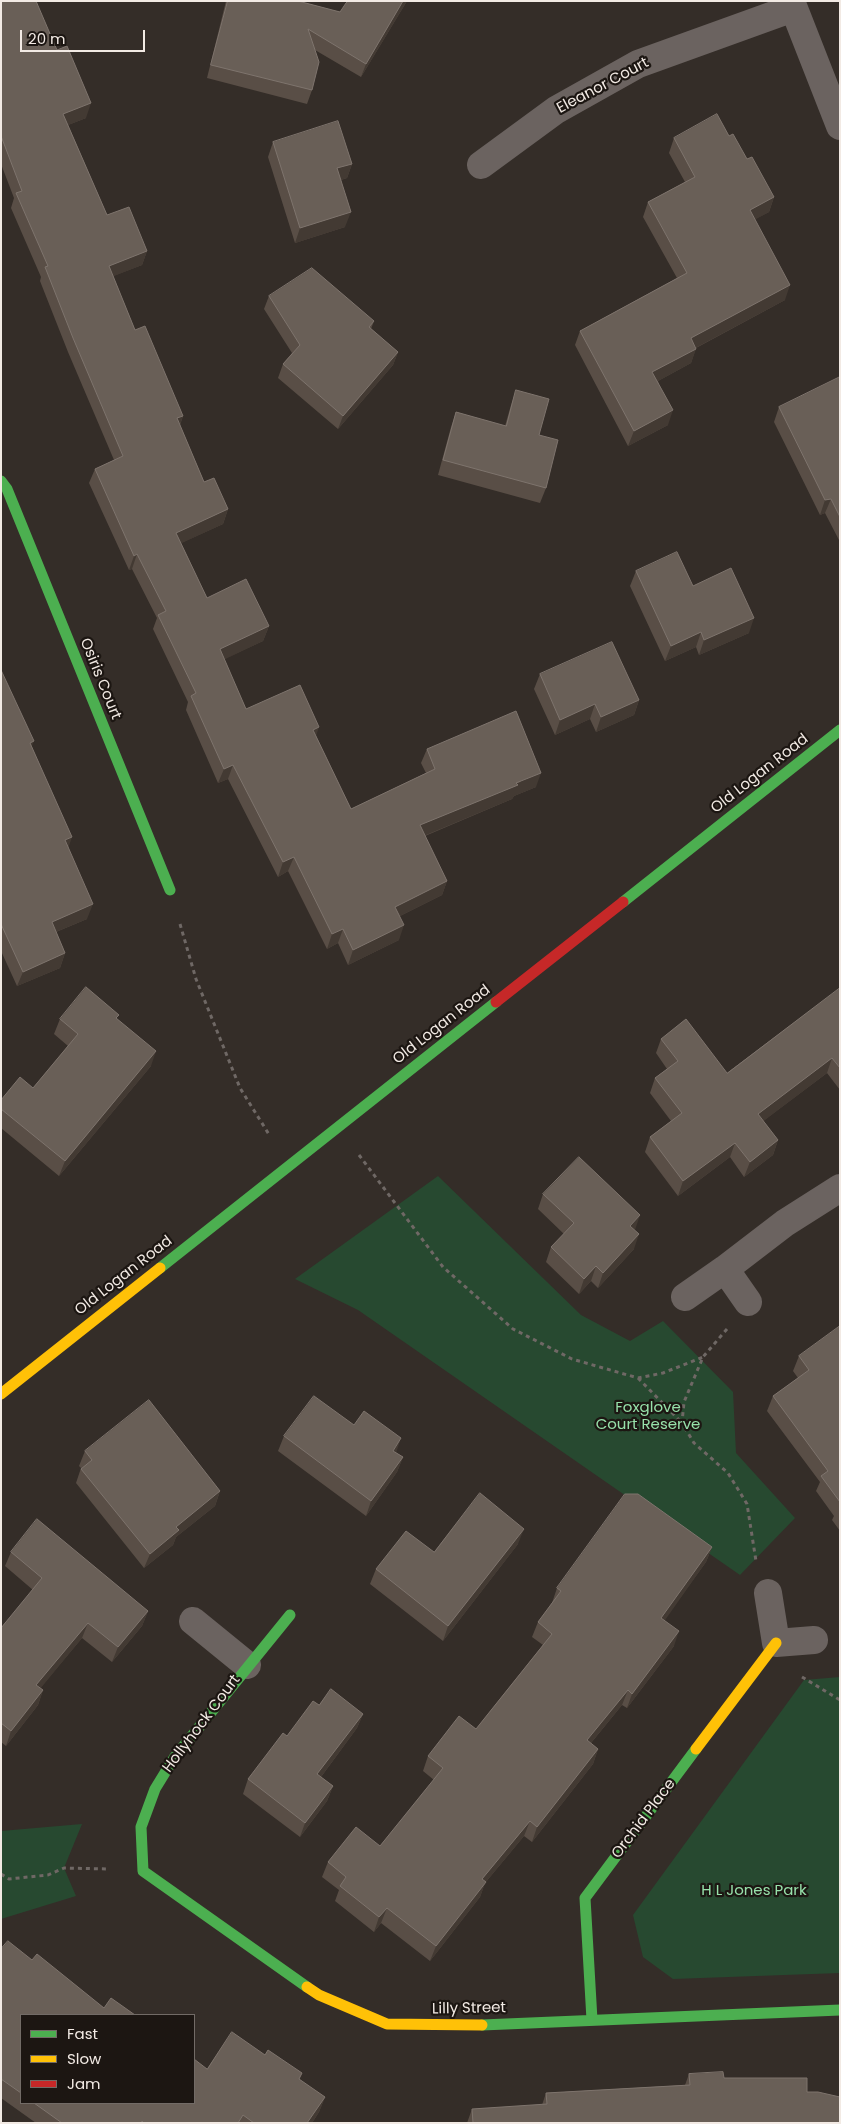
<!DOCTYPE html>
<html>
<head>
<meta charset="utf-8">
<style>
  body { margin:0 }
  #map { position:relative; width:841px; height:2124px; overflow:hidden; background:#342d28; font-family:Poppins,sans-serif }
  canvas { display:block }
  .frame { position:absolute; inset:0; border:2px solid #f2eae4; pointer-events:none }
  .legend { position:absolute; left:20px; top:2014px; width:175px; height:90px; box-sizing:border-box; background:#1c1612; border:1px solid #726b66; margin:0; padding:6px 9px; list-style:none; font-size:15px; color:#f2eae4 }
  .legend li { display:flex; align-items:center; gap:10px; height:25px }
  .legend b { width:25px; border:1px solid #726b66 }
  .scale { position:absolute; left:20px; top:30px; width:125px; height:22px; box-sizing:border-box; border:2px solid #f2eae4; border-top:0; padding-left:6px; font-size:15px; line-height:18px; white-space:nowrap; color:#f2eae4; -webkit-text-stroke:4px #1c1612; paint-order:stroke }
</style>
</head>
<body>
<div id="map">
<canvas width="841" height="2124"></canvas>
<div class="frame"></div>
<ul class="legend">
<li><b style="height:6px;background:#4caf50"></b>Fast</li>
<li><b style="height:6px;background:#ffc107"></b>Slow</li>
<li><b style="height:6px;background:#c62828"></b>Jam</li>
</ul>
<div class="scale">20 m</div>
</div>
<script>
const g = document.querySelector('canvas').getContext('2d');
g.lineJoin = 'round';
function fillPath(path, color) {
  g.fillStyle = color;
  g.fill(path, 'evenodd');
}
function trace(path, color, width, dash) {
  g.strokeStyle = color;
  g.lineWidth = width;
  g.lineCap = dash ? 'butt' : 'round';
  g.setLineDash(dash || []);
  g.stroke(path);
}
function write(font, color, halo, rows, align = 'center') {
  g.font = font + ' Poppins,sans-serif';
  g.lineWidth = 4.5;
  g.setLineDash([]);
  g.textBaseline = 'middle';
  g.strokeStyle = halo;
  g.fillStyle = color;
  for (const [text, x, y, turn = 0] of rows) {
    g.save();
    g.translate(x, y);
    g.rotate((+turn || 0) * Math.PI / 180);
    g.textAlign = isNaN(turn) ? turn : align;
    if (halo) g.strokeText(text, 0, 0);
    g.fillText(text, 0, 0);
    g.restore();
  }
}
fillPath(new Path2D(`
  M438 1176 581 1315 630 1341 663 1321 733 1392 736 1453 795 1518 740 1575 358 1310 295 1279Z
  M840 1677V1973L673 1979 643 1957 633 1915 804 1680Z
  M82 1824 64 1868 76 1896 1 1919V1831Z`), '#274930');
trace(new Path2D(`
  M180 924 196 979 240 1088 270 1136
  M359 1155 443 1267 513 1329 572 1359 638 1378 663 1373 703 1357
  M727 1329 703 1357 684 1402 682 1423 694 1443 728 1473 747 1504 756 1561
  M638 1378 682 1423
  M802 1677 840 1700
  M1 1874 9 1879 48 1875 64 1868 108 1869`), '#6f6865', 3, [4, 4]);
trace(new Path2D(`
  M791 1 840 126
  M481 165 556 110 638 64 793 8
  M725 1269 785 1223 840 1188
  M685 1297 725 1269 748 1302
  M768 1593 776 1643 814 1640
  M193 1621 247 1665`), '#6b6360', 28);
trace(new Path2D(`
  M1 481 7 489 170 890
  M623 902 840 730
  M160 1268 496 1002
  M290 1615 174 1758 155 1789 141 1827 143 1871 307 1987
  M592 2020 585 1898 696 1749
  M482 2025 840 2010`), '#4caf50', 11);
trace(new Path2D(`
  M1 1394 160 1268
  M696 1749 776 1643
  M307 1987 319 1995 387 2024 482 2025`), '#ffc107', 11);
trace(new Path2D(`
  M496 1002 623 902`), '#c62828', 11);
fillPath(new Path2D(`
  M1 1 86 118 68 125 107 215 147 251 142 265 113 276 135 330 183 416 180 425 204 482 228 509 223 524 181 543 207 598 269 626 263 641 224 659 246 709 316 736 351 809 426 773 421 763 427 749 536 787 514 796 512 799 425 836 447 881 442 895 400 916 399 940 348 965 338 943 327 949 288 871 278 877 228 779 218 783 186 710 188 702 153 629 157 618 132 569 129 570 89 483 95 469 114 460 68 352 40 281 41 277 11 208 14 198 1 164Z
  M226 1H298L340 12 407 1 361 77 315 50 312 90 307 104 207 78Z
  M729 136 774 197 769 212 755 219 785 300 696 348 691 363 658 381 668 425 628 446 575 345 580 331 677 278 643 217 648 202 685 182 669 153 674 138Z
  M273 142 352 164 347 178 341 180 345 227 295 243 268 157Z
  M269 296 374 321 371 329 398 352 393 365 338 429 278 378 283 364 292 353 264 309Z
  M840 377V542L825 513 820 515 774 422 779 407Z
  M516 390 539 435 546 488 540 503 438 475 451 427 456 412 505 426 511 405Z
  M636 571 693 586 749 633 699 655 696 647 665 661 630 586Z
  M1 670 32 747 68 848 87 919 56 932 65 953 60 968 17 986 1 951Z
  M540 674 639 700 634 715 596 732 590 719 555 735 534 689Z
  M840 988V1090L827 1073 763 1121 778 1140 773 1155 744 1177 730 1157 678 1196 645 1152 650 1137 671 1121 650 1093 655 1078 667 1069 656 1053 661 1039 727 1073Z
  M60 1019H117L151 1066 59 1176 1 1128V1100L33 1088 68 1046 54 1034Z
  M543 1194 634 1230V1249L598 1288 591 1281 579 1294 546 1262 551 1247 564 1234 538 1209Z
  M840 1326V1531L832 1520 834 1516 816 1491 820 1482 767 1411 773 1396 798 1378 793 1371 799 1356Z
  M354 1425 403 1457 397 1472 366 1516 278 1451 284 1436Z
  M85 1451 220 1491 215 1506 176 1537 173 1545 144 1568 76 1483 81 1468 79 1466Z
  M518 1544 443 1641 370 1584 376 1569 434 1552Z
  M712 1547 706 1562 664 1620 674 1646 627 1708 622 1705 591 1743 598 1749 593 1764 532 1842 524 1836 485 1883 480 1897 430 1961 381 1923 374 1932 335 1901 339 1890 322 1877 328 1862 380 1846 434 1780 423 1771 428 1756 476 1729 543 1645 532 1637 538 1622 552 1603 557 1588Z
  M11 1552 148 1611 142 1626 112 1662 82 1638 40 1688 43 1690 38 1705 6 1746 1 1742V1628L33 1590 5 1566Z
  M319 1705 363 1714 357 1728 321 1777 333 1786 327 1801 300 1837 243 1794 248 1779 287 1736Z
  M1 1949 32 1960 104 2008 135 2015H21V2103H194L207 2069 300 2080 325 2097 319 2112 312 2123H36L1 2098Z
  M689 2074 724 2078 807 2092 840 2123H467L472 2109 542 2105 546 2093 685 2085Z`), '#594e46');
fillPath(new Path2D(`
  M403 1H407L361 77 366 64Z
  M91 103 86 118 58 129 63 114Z
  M352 164 347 178 331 183 337 168Z
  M774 197 769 212 745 225 750 210Z
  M351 212 345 227 295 243 300 228Z
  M147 251 142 265 104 280 109 266Z
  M790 285 785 300 686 353 691 338Z
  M696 349 691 363 647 387 652 372Z
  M398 352 393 365 338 429 343 416Z
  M673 410 668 425 628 446 634 431Z
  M183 416 178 430 177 418Z
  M831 499 825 513 820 515 825 500Z
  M228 509 223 524 171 548 176 533Z
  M137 554 132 569 129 570 134 556Z
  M754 618 749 633 699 655 704 640Z
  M269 626 263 641 215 664 220 649Z
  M701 632 696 647 665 661 671 646Z
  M639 700 634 715 596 732 601 717Z
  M595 704 590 719 555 735 560 720Z
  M319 727 314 742 313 730Z
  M34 741 28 755 30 743Z
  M233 765 228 779 218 783 224 769Z
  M541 773 536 787 514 796 512 799 414 840 420 825Z
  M72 837 67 852 65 840Z
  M294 857 288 871 278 877 283 862Z
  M447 881 442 895 390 921 395 907Z
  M93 904 87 919 46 936 52 922Z
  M404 925 399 940 348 965 353 950Z
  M343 929 338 943 327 949 332 934Z
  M65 953 60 968 17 986 23 972Z
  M156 1051 151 1066 59 1176 65 1161Z
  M832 1058 827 1073 753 1129 758 1114Z
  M778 1140 773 1155 744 1177 750 1162Z
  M735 1143 730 1157 678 1196 683 1181Z
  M640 1215 635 1230 624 1240 630 1226Z
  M639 1234 634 1249 598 1288 603 1273Z
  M596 1266 591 1281 579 1294 584 1279Z
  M401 1438 396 1453 393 1451Z
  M403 1457 397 1472 366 1516 371 1501Z
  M220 1491 215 1506 176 1537 173 1545 144 1568 150 1554 176 1527Z
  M524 1529 518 1544 443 1641 448 1626Z
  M712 1547 706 1562 656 1633 661 1618Z
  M148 1611 142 1626 112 1662 118 1647Z
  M88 1623 82 1638 31 1700 36 1685Z
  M679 1631 674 1646 627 1708 632 1694Z
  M43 1690 38 1705 6 1746 11 1731Z
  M628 1690 622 1705 581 1755 587 1740Z
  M363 1714 357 1728 312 1789 317 1774Z
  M598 1749 593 1764 532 1842 537 1827Z
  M333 1786 327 1801 300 1837 305 1823Z
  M530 1821 524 1836 485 1883 480 1897 430 1961 436 1946 482 1879Z
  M387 1908 381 1923 374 1932 379 1917Z
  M325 2097 319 2112 312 2123H307Z`), '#433a33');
const building = new Path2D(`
  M1 1H36L57 50 67 46 91 103 63 114 107 215 129 207 147 251 109 266 135 330 145 326 183 416 177 418 204 482 214 478 228 509 176 533 207 598 246 579 269 626 220 649 246 709 300 685 319 727 313 730 351 809 435 769 427 749 516 711 541 773 516 783 518 785 420 825 447 881 395 907 404 925 353 950 343 929 332 934 294 857 283 862 233 765 224 769 191 696 196 693 158 615 166 611 137 554 134 556 95 469 123 456 73 338 45 267 48 266 16 193 22 191 1 136Z
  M228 1H298L340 12 346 3 348 1H403L366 64 308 29 319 62 312 90 211 65Z
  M717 114 729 136 733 134 747 159 752 157 774 197 750 210 790 285 691 338 696 349 652 372 673 410 634 431 580 331 687 273 648 202 695 177 674 138Z
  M338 121 352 164 337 168 351 212 300 228 273 142Z
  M312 268 374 321 369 327 398 352 343 416 283 364 300 345 269 296Z
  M840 377V517L831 499 825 500 779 407Z
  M516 390 549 399 539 435 558 440 546 488 443 460 456 412 506 426Z
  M677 552 693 586 731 568 754 618 704 640 701 632 671 646 636 571Z
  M612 642 639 700 601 717 595 704 560 720 540 674Z
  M1 670 34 741 30 743 72 837 65 840 93 904 52 922 65 953 23 972 1 924Z
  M86 987 119 1015 116 1018 156 1051 65 1161 1 1109V1100L20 1077 33 1088 78 1034 60 1019Z
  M840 988V1068L832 1058 758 1114 778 1140 750 1162 735 1143 683 1181 650 1137 682 1113 655 1078 678 1061 661 1039 686 1019 727 1073Z
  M579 1157 640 1215 630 1226 639 1234 603 1273 596 1266 584 1279 551 1247 574 1223 543 1194Z
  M840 1326V1502L821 1476 828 1471 773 1396 809 1370 799 1356Z
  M314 1396 354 1425 364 1411 401 1438 393 1451 403 1457 371 1501 284 1436Z
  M149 1400 220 1491 176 1527 179 1530 150 1554 81 1469 92 1460 85 1451Z
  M480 1493 524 1529 448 1626 376 1569 406 1531 434 1552Z
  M625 1494H638L712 1547 661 1618 679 1631 632 1694 628 1690 587 1740 598 1749 537 1827 530 1821 482 1879 486 1882 436 1946 387 1908 379 1917 340 1886 346 1877 328 1862 356 1827 380 1846 443 1768 428 1756 459 1716 476 1729 552 1634 538 1622 561 1591 557 1588Z
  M37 1519 148 1611 118 1647 88 1623 36 1685 43 1690 11 1731 1 1723V1628L42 1578 11 1552Z
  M331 1689 363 1714 317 1774 333 1786 305 1823 248 1779 283 1733 287 1736 313 1701 319 1705Z
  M8 1941 32 1960 37 1954 104 2008 111 1998 135 2015H21V2093L1 2079V2003L2 2002 1 2001V1949Z
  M232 2032 265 2055 268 2050 302 2073 299 2079 325 2097 307 2123H254L243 2115 238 2123H144L142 2121 141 2123H62L34 2103H194V2059L207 2069Z
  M723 2072 724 2078H807V2092H818L840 2097V2123H473L472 2109 547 2104 546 2093 690 2085 689 2074Z`);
fillPath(building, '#695f57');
trace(building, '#7e746d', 1);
write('15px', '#f2eae4', '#1c1612', [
  ["Eleanor Court",603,86,-28],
  ["Osiris Court",100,679,68],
  ["Old Logan Road",760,774,-38],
  ["Old Logan Road",442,1025,-38],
  ["Old Logan Road",124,1276,-38],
  ["Hollyhock Court",202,1724,-53],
  ["Orchid Place",644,1819,-53],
  ["Lilly Street",469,2009,-1]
]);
write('15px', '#97e1aa', '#1c1612', [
  ["Foxglove",648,1408],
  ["Court Reserve",648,1425],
  ["H L Jones Park",754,1891]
]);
</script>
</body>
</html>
